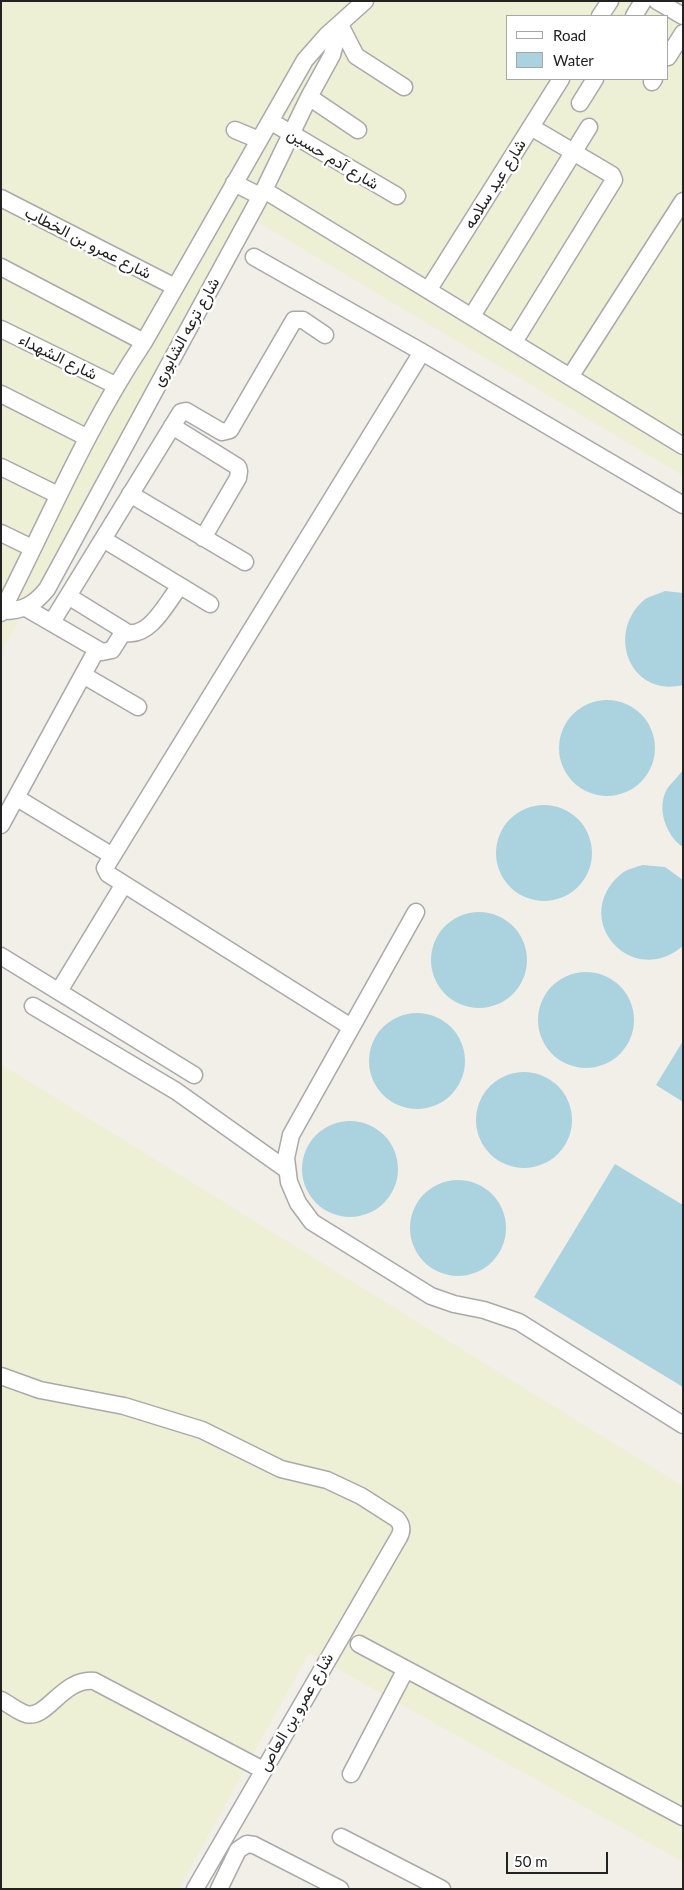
<!DOCTYPE html>
<html>
<head>
<meta charset="utf-8">
<style>
  body { margin:0 }
  #map { position:relative; width:684px; height:1890px; overflow:hidden; background:#f2efe9; font-family:Lato,sans-serif }
  canvas { display:block }
  .frame { position:absolute; inset:0; border:2px solid #222; pointer-events:none }
  .legend { position:absolute; left:506px; top:15px; width:162px; height:65px; box-sizing:border-box; background:#fff; border:1px solid #a7a7a7; margin:0; padding:6px 9px; list-style:none; font-size:15px; color:#222 }
  .legend li { display:flex; align-items:center; gap:10px; height:25px }
  .legend b { width:25px; border:1px solid #a7a7a7 }
  .scale { position:absolute; left:506px; top:1852px; width:102px; height:22px; box-sizing:border-box; border:2px solid #222; border-top:0; padding-left:6px; font-size:15px; line-height:18px; white-space:nowrap; color:#222; -webkit-text-stroke:4px #fff; paint-order:stroke }
</style>
</head>
<body>
<div id="map">
<canvas width="684" height="1890"></canvas>
<div class="frame"></div>
<ul class="legend">
<li><b style="height:6px;background:#fff"></b>Road</li>
<li><b style="height:14px;background:#aad3df"></b>Water</li>
</ul>
<div class="scale">50 m</div>
</div>
<script>
const g = document.querySelector('canvas').getContext('2d');
g.lineJoin = 'round';
function fillPath(path, color) {
  g.fillStyle = color;
  g.fill(path, 'evenodd');
}
function trace(path, color, width, dash) {
  g.strokeStyle = color;
  g.lineWidth = width;
  g.lineCap = dash ? 'butt' : 'round';
  g.setLineDash(dash || []);
  g.stroke(path);
}
function write(font, color, halo, rows, align = 'center') {
  g.font = font + ' Lato,Vazirmatn,sans-serif';
  g.lineWidth = 5;
  g.setLineDash([]);
  g.textBaseline = 'middle';
  g.strokeStyle = halo;
  g.fillStyle = color;
  for (const [text, x, y, turn = 0] of rows) {
    g.save();
    g.translate(x, y);
    g.rotate((+turn || 0) * Math.PI / 180);
    g.textAlign = isNaN(turn) ? turn : align;
    if (halo) g.strokeText(text, 0, 0);
    g.fillText(text, 0, 0);
    g.restore();
  }
}
fillPath(new Path2D(`
  M1 1H683V476L244 214 1 653ZM508 16H668V79H508Z
  M1 1064 683 1486V1862L309 1653 179 1889H1Z`), '#eef0d5');
fillPath(new Path2D(`
  M665 591 683 593V685C631 698 605 634 644 600 649 596 659 594 665 591Z
  M559 748a48 48 0 1 1 96 0a48 48 0 1 1-96 0Z
  M683 770V847C666 836 656 808 667 789 671 783 678 777 683 770Z
  M496 853a48 48 0 1 1 96 0a48 48 0 1 1-96 0Z
  M643 865 665 867 683 880V946C631 990 569 918 621 874 627 869 636 867 643 865Z
  M431 960a48 48 0 1 1 96 0a48 48 0 1 1-96 0Z
  M538 1020a48 48 0 1 1 96 0a48 48 0 1 1-96 0Z
  M369 1061a48 48 0 1 1 96 0a48 48 0 1 1-96 0Z
  M683 1041V1102L656 1085Z
  M476 1120a48 48 0 1 1 96 0a48 48 0 1 1-96 0Z
  M302 1169a48 48 0 1 1 96 0a48 48 0 1 1-96 0Z
  M615 1164 683 1205V1387L534 1297Z
  M410 1228a48 48 0 1 1 96 0a48 48 0 1 1-96 0Z`), '#aad3df');
const minor = new Path2D(`
  M657 1 683 16
  M600 16 610 1
  M634 16 643 1
  M340 25 356 56 404 87
  M668 57 683 33
  M652 82 654 79
  M309 97 358 130
  M580 103 595 79
  M270 121 397 196
  M235 130 259 140
  M234 183 260 196
  M264 190 683 446
  M1 198 175 287
  M254 257 422 352 683 505
  M1 267 144 342
  M429 289 561 79
  M472 316 589 127
  M1 329 115 385
  M514 342 614 180 612 175 531 127
  M570 377 683 201
  M1 394 86 437
  M172 426 238 467 239 471 238 478 203 538
  M1 467 58 495
  M130 494 245 562
  M1 533 32 548
  M103 539 210 604
  M68 596 128 633C151 636 167 602 180 586
  M26 608 102 652 112 650 124 631
  M2 611C23 611 34 605 47 589L264 190 309 97 332 55 340 25
  M1 613C48 521 87 427 144 342L305 60 327 35 365 1
  M52 622 181 412 186 411 222 432 230 430 294 320H303L325 335
  M83 675 138 707
  M17 798 111 855
  M1 825 97 649
  M416 912 291 1135 286 1158 289 1182 298 1203 312 1222 431 1296 454 1304 484 1310 519 1322 683 1425
  M1 956 194 1075
  M59 991 124 884
  M33 1006 176 1091 287 1170
  M351 1027 108 874 105 868 422 352
  M1 1376 40 1390 124 1406 202 1430 281 1469 327 1480 361 1496 397 1519C402 1525 403 1530 399 1537L195 1889
  M359 1644 683 1817
  M1 1700C9 1704 17 1711 26 1714 47 1720 62 1678 94 1681L263 1770
  M351 1774 406 1669
  M341 1837 442 1889
  M219 1889 238 1850 247 1844 254 1845 340 1889`);
trace(minor, '#a9a9a9', 19);
trace(minor, '#fff', 16);
write('16px', '#222', '#fff', [
  ["شارع آدم حسين",333,159,31],
  ["شارع عيد سلامه",495,184,-58],
  ["شارع عمرو بن الخطاب",88,243,27],
  ["شارع ترعه الشابورى",186,332,-61],
  ["شارع الشهداء",58,357,26],
  ["شارع عمرو بن العاص",296,1712,-60]
]);
</script>
</body>
</html>
